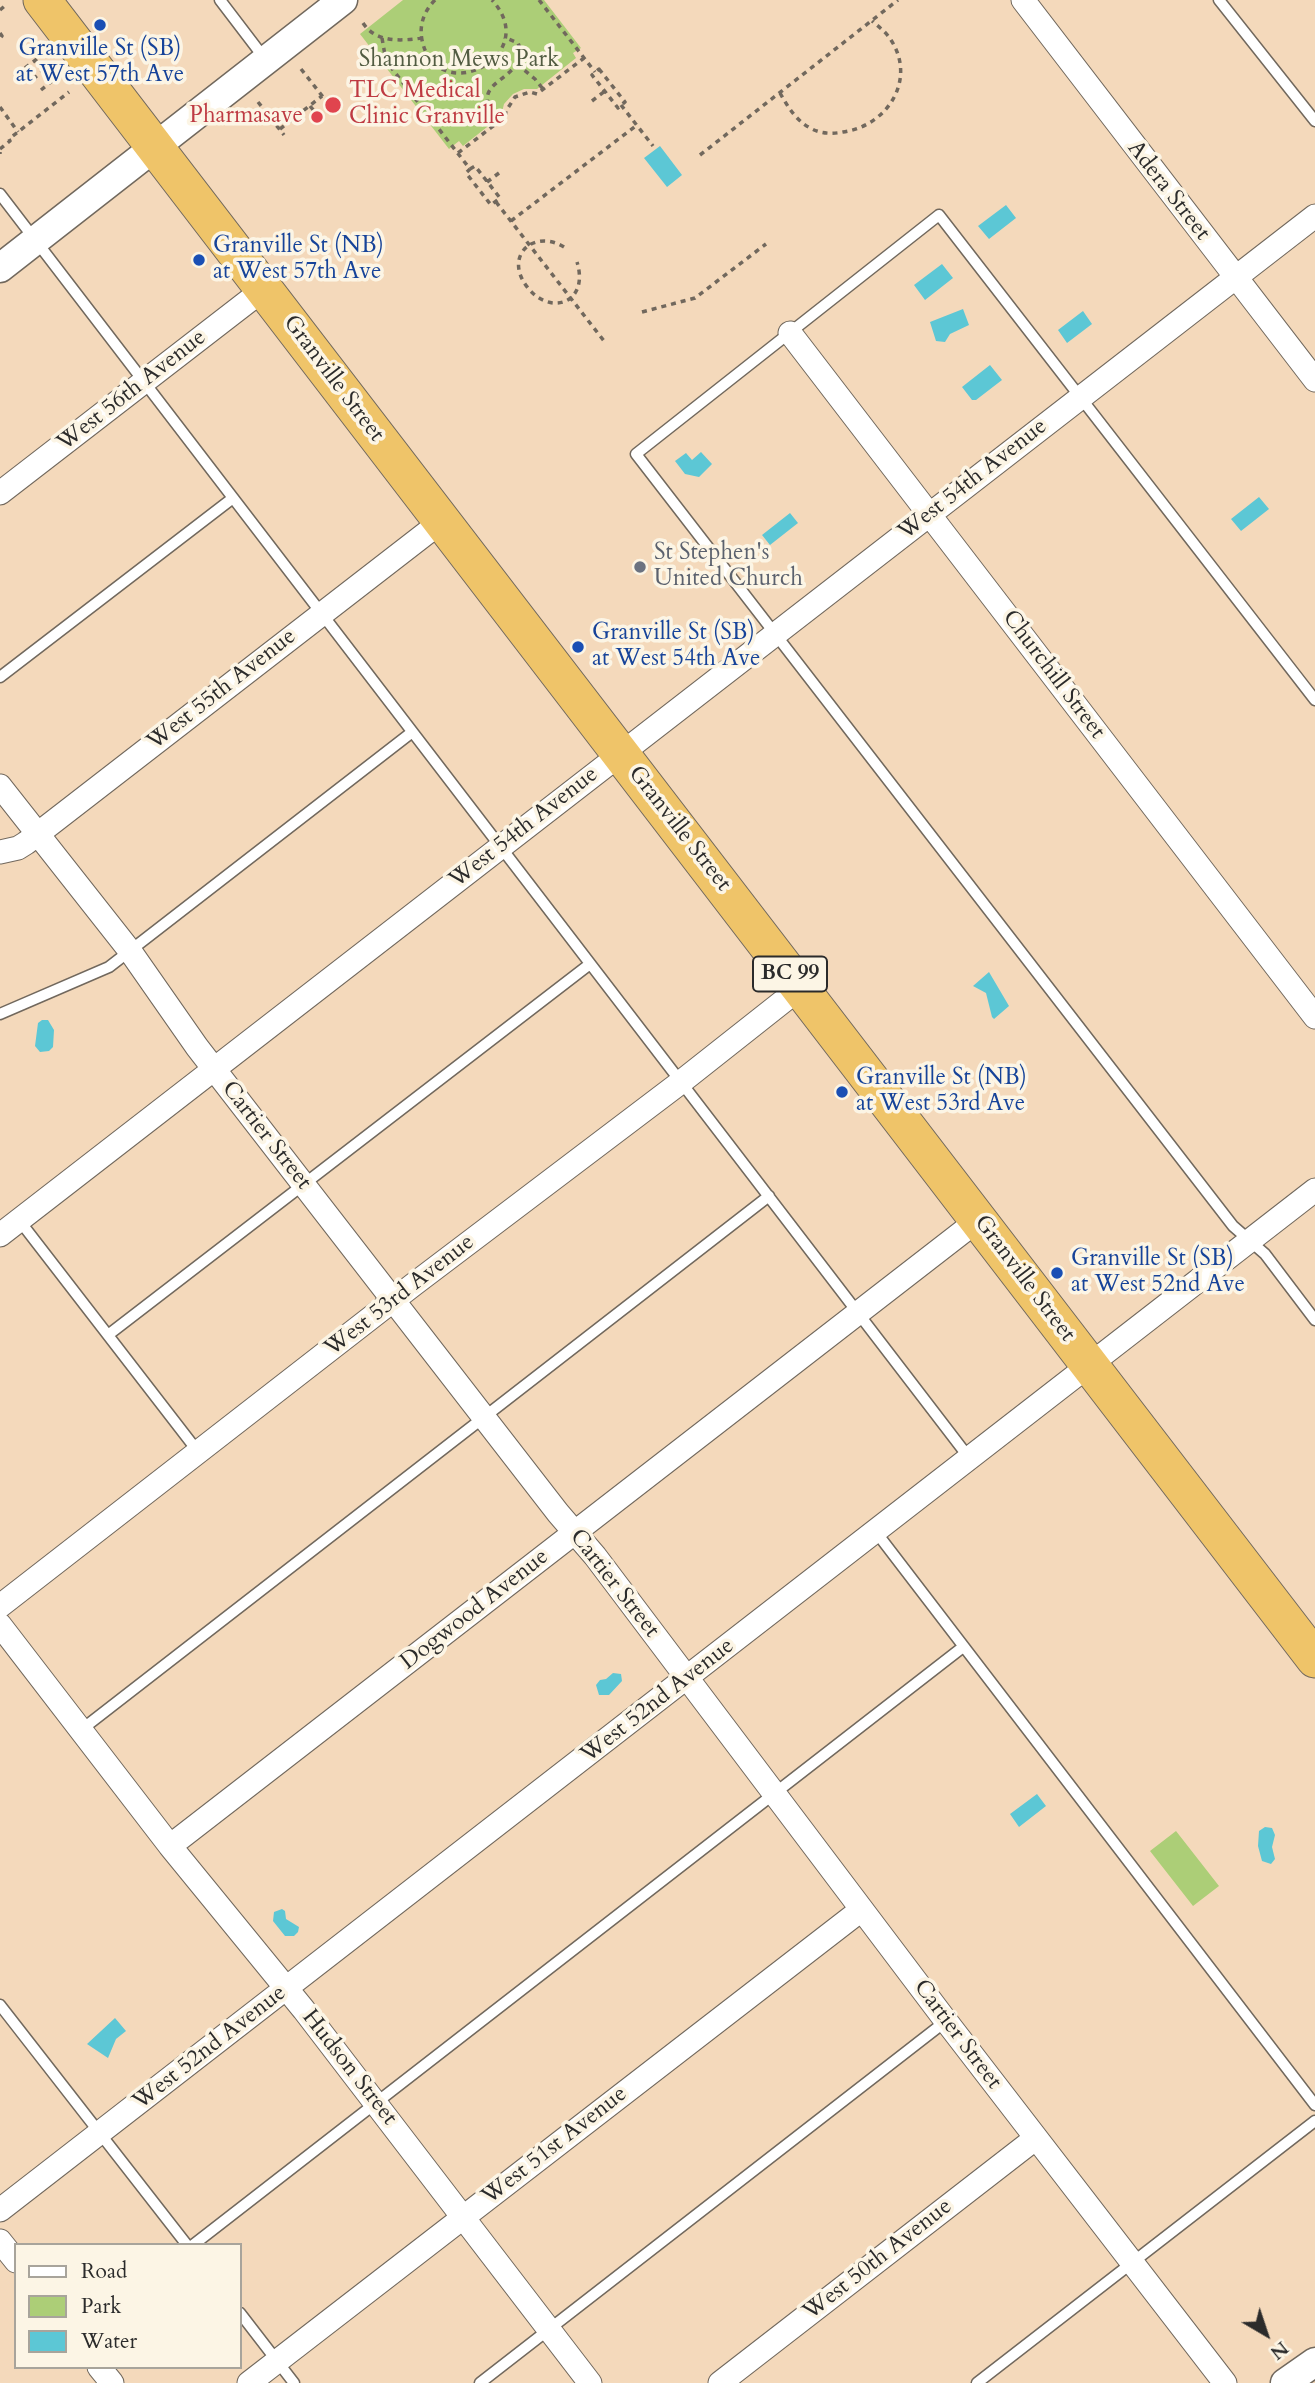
<!DOCTYPE html>
<html>
<head>
<meta charset="utf-8">
<style>
  body { margin:0 }
  #map { position:relative; width:1315px; height:2383px; overflow:hidden; background:#f4d9bb; font-family:Cardo,serif }
  canvas { display:block }
  .legend { position:absolute; left:14px; top:2243px; width:228px; height:126px; box-sizing:border-box; background:#fcf5e5; border:2px solid #a8a49b; margin:0; padding:9px 12px; list-style:none; font-size:21px; color:#2b2b2b }
  .legend li { display:flex; align-items:center; gap:14px; height:35px }
  .legend b { width:35px; border:2px solid #a8a49b }
  .north { position:absolute; left:1231px; top:2299px; width:70px; height:70px; -webkit-text-stroke:5px #fcf5e5; paint-order:stroke; rotate:141deg; font-size:19px; font-weight:700; line-height:28px; text-align:center; color:#2b2b2b }
  .north::after { content:''; display:block; margin:auto; width:24px; height:32px; background:#2b2b2b; clip-path:polygon(50% 0,100% 100%,50% 72%,0 100%) }
</style>
</head>
<body>
<div id="map">
<canvas width="1315" height="2383"></canvas>
<ul class="legend">
<li><b style="height:9px;background:#fff"></b>Road</li>
<li><b style="height:19px;background:#acce77"></b>Park</li>
<li><b style="height:19px;background:#5cc7d5"></b>Water</li>
</ul>
<div class="north">N</div>
</div>
<script>
const g = document.querySelector('canvas').getContext('2d');
g.lineJoin = 'round';
function fillPath(path, color) {
  g.fillStyle = color;
  g.fill(path, 'evenodd');
}
function trace(path, color, width, dash) {
  g.strokeStyle = color;
  g.lineWidth = width;
  g.lineCap = dash ? 'butt' : 'round';
  g.setLineDash(dash || []);
  g.stroke(path);
}
function write(font, color, halo, rows, align = 'center') {
  g.font = font + ' Cardo,serif';
  g.lineWidth = 7;
  g.setLineDash([]);
  g.textBaseline = 'middle';
  g.strokeStyle = halo;
  g.fillStyle = color;
  for (const [text, x, y, turn = 0] of rows) {
    g.save();
    g.translate(x, y);
    g.rotate((+turn || 0) * Math.PI / 180);
    g.textAlign = isNaN(turn) ? turn : align;
    if (halo) g.strokeText(text, 0, 0);
    g.fillText(text, 0, 0);
    g.restore();
  }
}
fillPath(new Path2D(`
  M403 0H544L581 48 573 53 576 58 537 89H524L513 94 504 104 501 116 463 146 459 141 449 149 360 34Z
  M1176 1831 1219 1886 1193 1906 1150 1851Z`), '#acce77');
fillPath(new Path2D(`
  M660 146 682 175 667 187 644 158Z
  M1006 205 1016 218 989 239 978 226Z
  M942 264 953 278 925 300 914 285Z
  M963 309 969 325 950 334 945 342 936 341 930 322Z
  M1083 311 1092 324 1067 343 1058 330Z
  M990 365 1002 380 976 400H972L962 387Z
  M701 452 712 464 699 477 685 474 675 461 686 453 692 460Z
  M1259 497 1269 509 1241 531 1231 519Z
  M790 513 798 523 770 545 762 535Z
  M989 972 1009 1006 994 1019 992 1017 986 993 973 986Z
  M42 1020H48L54 1030 53 1047 49 1051 40 1052 35 1046 38 1023Z
  M613 1673 621 1674 622 1681 609 1695H599L596 1685 600 1680 606 1679Z
  M1037 1794 1046 1806 1019 1827 1010 1814Z
  M1265 1827 1272 1828 1275 1835 1272 1847 1275 1859 1271 1864 1262 1861 1258 1846 1259 1831Z
  M282 1909 285 1911 286 1919 299 1927 298 1932 294 1936H285L273 1921 274 1912Z
  M115 2018 126 2031 116 2039 108 2058 87 2044Z`), '#5cc7d5');
const service = new Path2D(`
  M220 0 265 59
  M1219 0 1315 121
  M0 194 970 1459
  M0 677 233 498
  M1315 700 939 215 636 454 1233 1226 1265 1254 1315 1320
  M0 1014 109 967 411 733
  M19 1220 199 1453
  M108 1335 590 964
  M876 1532 1315 2105
  M81 1730 769 1196
  M0 2005 187 2245
  M193 2245 963 1647
  M240 2313 294 2383
  M480 2383 946 2021
  M977 2383 1315 2121`);
const minor = new Path2D(`
  M1023 0 1315 380
  M790 333 1315 1017
  M0 493 264 289
  M0 786 130 951 197 1047 558 1513 595 1556 946 2021 1225 2383
  M0 852 18 848 26 843 442 521
  M0 1235 1315 216
  M0 1606 413 1285 681 1082 800 988
  M0 1625 170 1846 304 2010 590 2383
  M170 1846 978 1220
  M0 2210 1315 1190
  M0 2241 16 2261
  M99 2367 112 2383
  M249 2383 861 1910
  M720 2383 1036 2138`);
const tertiary = new Path2D(`
  M0 268 343 0
  M1285 2383 1315 2362`);
const trunk = new Path2D(`
  M42 0 1315 1659`);
trace(service, '#71685d', 13);
trace(minor, '#71685d', 25);
trace(tertiary, '#71685d', 31);
trace(trunk, '#71685d', 39);
trace(new Path2D(`
  M435 0C424 11 419 25 422 40 436 109 544 57 492 0
  M539 0 595 72
  M0 10 7 4
  M363 23C376 43 401 41 422 38
  M0 33 2 36 0 38
  M382 38 386 61 470 169 475 166 500 198 491 205 466 173 470 169
  M517 64 535 79 543 89
  M25 68 41 56
  M301 69 327 102
  M599 69 625 102 618 108 592 75Z
  M33 79 49 66
  M41 90 57 77
  M780 93C788 107 796 121 812 129 822 134 833 134 843 132 887 126 917 80 891 40 886 32 879 27 872 21
  M592 101 605 91
  M258 102 284 135
  M621 105 653 146
  M310 106 315 112
  M0 107 18 132
  M498 122C467 81 512 86 522 53L518 43 504 37
  M280 129 322 96
  M0 149 10 141 9 139 69 92
  M0 152V154
  M458 153 505 117 506 111 515 97 530 92 537 94 584 58
  M700 155 898 0
  M487 182 499 173
  M496 202 604 341
  M511 221 637 125
  M564 247C535 229 505 254 525 284 548 318 590 304 577 262
  M642 312 695 298 766 244`), '#71685d', 3.5, [5, 5]);
trace(service, '#fff', 10);
trace(minor, '#fff', 23);
trace(tertiary, '#fff', 28);
trace(trunk, '#efc469', 37);
for (const [x, y, r, color] of [
  [100,25,7,"#1a4fb4"],
  [333,105,9,"#e0444e"],
  [317,117,7,"#e0444e"],
  [199,260,7,"#1a4fb4"],
  [640,567,7,"#6b7280"],
  [578,647,7,"#1a4fb4"],
  [842,1092,7,"#1a4fb4"],
  [1057,1273,7,"#1a4fb4"]
]) {
  const dot = new Path2D();
  dot.arc(x, y, r, 0, 2 * Math.PI);
  g.fillStyle = color;
  g.fill(dot);
  trace(dot, '#fcf5e5', 2.5);
}
for (const [x, y, w] of [
  [790,974,74]
]) {
  const box = new Path2D();
  box.roundRect(x - w / 2, y - 17.5, w, 35, 5);
  g.fillStyle = '#fcf5e5';
  g.fill(box);
  trace(box, '#2b2b2b', 2);
}
write('bold 21px', '#2b2b2b', null, [
  ["BC 99",790,974]
]);
write('23px', '#164399', '#fcf5e5', [
  ["Granville St (SB)",100,50,"center"],
  ["at West 57th Ave",100,76,"center"],
  ["Granville St (NB)",213,247],
  ["at West 57th Ave",213,273],
  ["Granville St (SB)",592,634],
  ["at West 54th Ave",592,660],
  ["Granville St (NB)",856,1079],
  ["at West 53rd Ave",856,1105],
  ["Granville St (SB)",1071,1260],
  ["at West 52nd Ave",1071,1286]
], 'left');
write('23px', '#525c42', '#fcf5e5', [
  ["Shannon Mews Park",459,61]
]);
write('23px', '#be3a42', '#fcf5e5', [
  ["TLC Medical",349,92],
  ["Clinic Granville",349,118],
  ["Pharmasave",303,117,"right"]
], 'left');
write('23px', '#2b2b2b', '#fcf5e5', [
  ["Adera Street",1168,191,52],
  ["Granville Street",333,379,53],
  ["West 56th Avenue",132,391,-38],
  ["West 54th Avenue",973,480,-38],
  ["Churchill Street",1053,675,53],
  ["West 55th Avenue",222,690,-38],
  ["West 54th Avenue",524,828,-38],
  ["Granville Street",679,829,52],
  ["Cartier Street",266,1136,52],
  ["Granville Street",1024,1279,53],
  ["West 53rd Avenue",400,1296,-38],
  ["Cartier Street",614,1584,52],
  ["Dogwood Avenue",475,1610,-38],
  ["West 52nd Avenue",658,1701,-38],
  ["Cartier Street",957,2035,53],
  ["West 52nd Avenue",210,2048,-38],
  ["Hudson Street",349,2068,52],
  ["West 51st Avenue",555,2146,-38],
  ["West 50th Avenue",878,2260,-38]
]);
write('23px', '#5b616d', '#fcf5e5', [
  ["St Stephen's",654,554],
  ["United Church",654,580]
], 'left');
</script>
</body>
</html>
